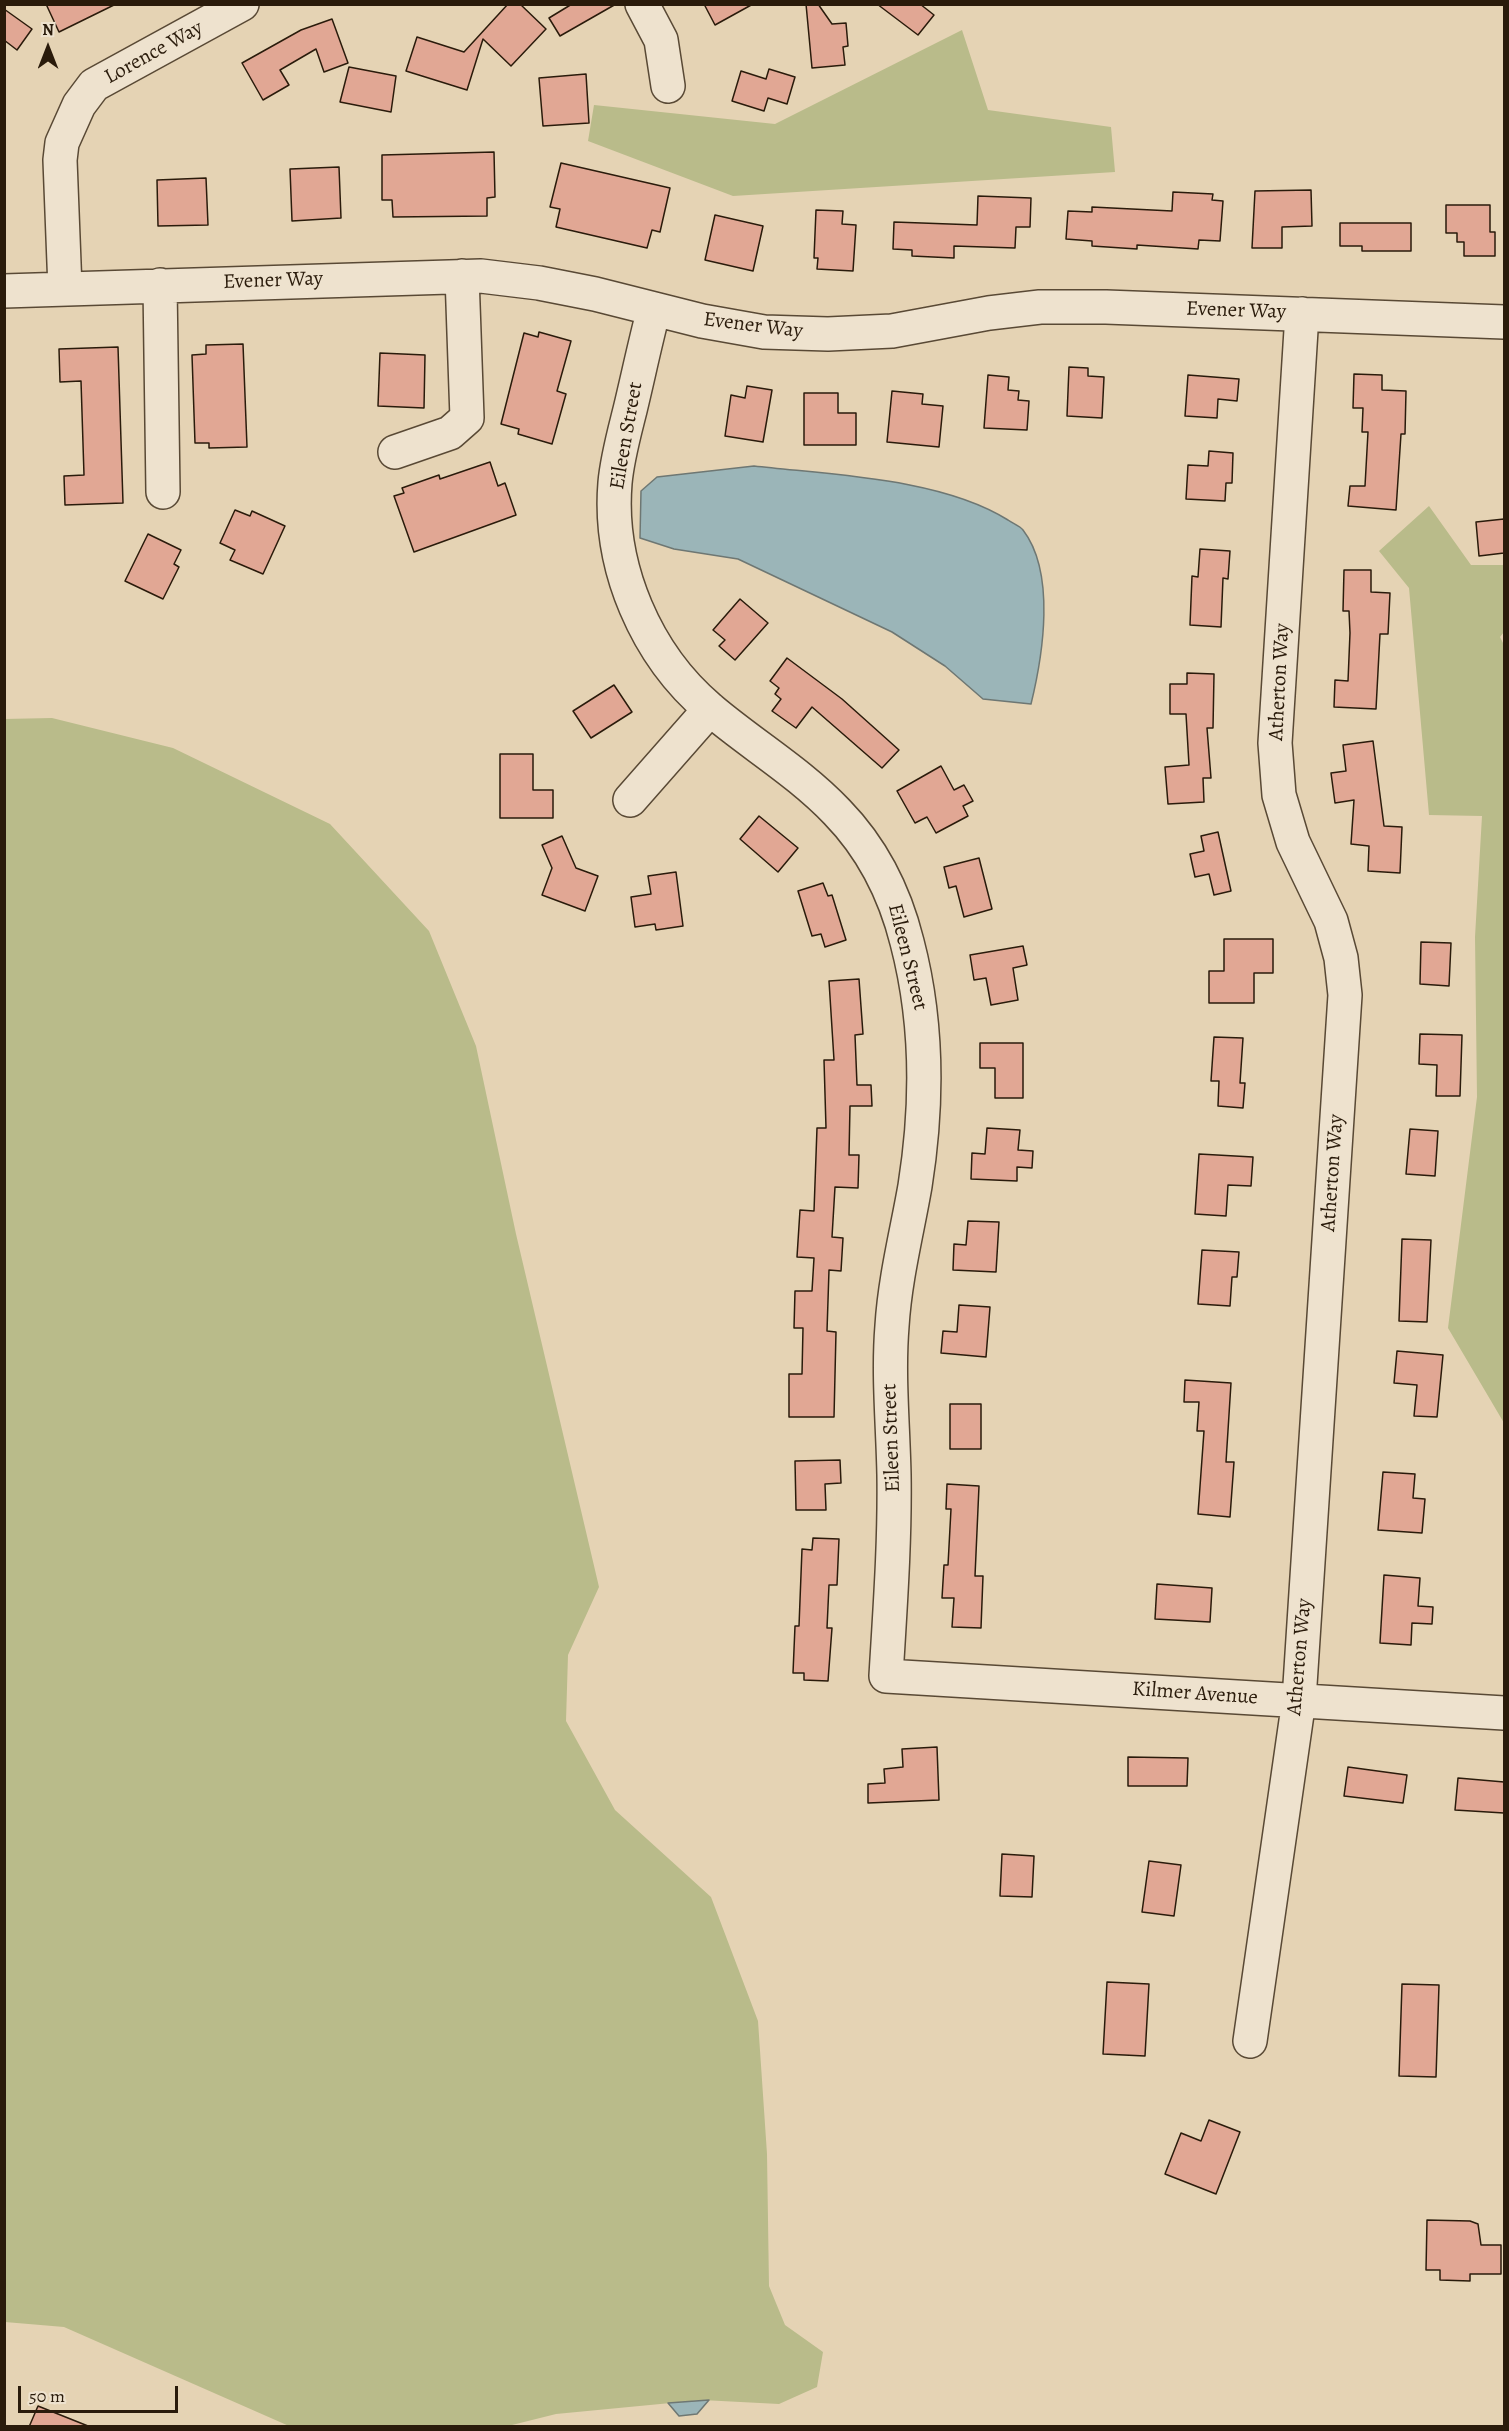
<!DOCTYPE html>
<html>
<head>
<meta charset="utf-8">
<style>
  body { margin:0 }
  #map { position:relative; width:1509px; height:2431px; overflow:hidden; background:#e5d3b4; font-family:Alegreya,serif }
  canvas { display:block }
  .frame { position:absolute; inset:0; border:6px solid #2a1b0b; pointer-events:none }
  .north { position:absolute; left:18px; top:18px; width:60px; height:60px; -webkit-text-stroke:4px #eee2ce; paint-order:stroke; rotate:0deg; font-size:16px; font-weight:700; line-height:24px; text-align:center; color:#2a1b0b }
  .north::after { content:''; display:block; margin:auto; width:21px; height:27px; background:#2a1b0b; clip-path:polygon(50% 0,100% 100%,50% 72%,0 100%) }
  .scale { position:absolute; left:18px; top:2386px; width:160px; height:27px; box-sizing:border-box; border:3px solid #2a1b0b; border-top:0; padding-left:8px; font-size:18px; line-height:21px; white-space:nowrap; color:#2a1b0b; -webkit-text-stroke:4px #eee2ce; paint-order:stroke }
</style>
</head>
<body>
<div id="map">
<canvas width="1509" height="2431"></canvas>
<div class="frame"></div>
<div class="north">N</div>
<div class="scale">50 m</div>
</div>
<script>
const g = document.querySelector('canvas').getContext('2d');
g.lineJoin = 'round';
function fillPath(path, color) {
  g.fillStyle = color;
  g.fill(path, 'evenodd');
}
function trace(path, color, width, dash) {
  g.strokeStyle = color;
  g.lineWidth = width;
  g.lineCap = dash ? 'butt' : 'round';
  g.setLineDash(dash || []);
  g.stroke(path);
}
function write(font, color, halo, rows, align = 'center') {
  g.font = font + ' Alegreya,serif';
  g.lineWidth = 4.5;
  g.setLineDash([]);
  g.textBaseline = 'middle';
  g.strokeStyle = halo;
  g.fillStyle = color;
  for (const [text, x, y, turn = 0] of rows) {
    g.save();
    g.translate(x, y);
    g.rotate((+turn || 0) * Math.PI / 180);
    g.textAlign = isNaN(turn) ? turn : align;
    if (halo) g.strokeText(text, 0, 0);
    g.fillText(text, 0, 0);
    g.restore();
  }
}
fillPath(new Path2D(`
  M962 30 988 110 1111 127 1115 172 733 196 588 141 594 105 775 124Z
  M1429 506 1471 565H1504V632L1500 637 1504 645V1423L1448 1328 1477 1097 1475 937 1482 816 1429 815 1409 588 1379 551Z
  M52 718 173 748 330 824 429 931 476 1046 516 1234 599 1587 568 1655 566 1721 615 1810 711 1897 758 2021 767 2154 769 2286 785 2325 823 2352 817 2387 779 2404 702 2400 556 2414 508 2426H289L64 2327 5 2322 4 719Z`), '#b9bb8a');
const water = new Path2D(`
  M754 466C832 475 941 478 1008 520 1012 523 1020 526 1023 530 1056 573 1043 655 1031 704L983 699 945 666 892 632 738 559 674 549 640 538 641 491 657 477Z
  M709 2400 697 2414 679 2416 668 2403Z`);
fillPath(water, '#9bb5b8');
trace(water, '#6e7773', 1.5);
const building = new Path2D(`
  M46 4H116L59 32Z
  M508 4H520L546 29 511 66 483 39 467 90 406 71 417 37 464 52Z
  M572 4H616L560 36 549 18Z
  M704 4H753L715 25Z
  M806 4H818L832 24 846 23 848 46 843 47 845 65 812 68Z
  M877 4H920L934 15 918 35Z
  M4 9 32 29 17 50 4 40Z
  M332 19 348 63 324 72 316 49 280 70 289 85 263 100 242 63 301 30Z
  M349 67 396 76 391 112 340 102Z
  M769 69 795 77 787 104 768 98 764 111 732 101 741 71 766 79Z
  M586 74 589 123 543 126 539 78Z
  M494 152 495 197 487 198V216L393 217 392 200H382V155Z
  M561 163 670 188 660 232 652 230 647 248 556 227 560 209 550 207Z
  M339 167 341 218 292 221 290 169Z
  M206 178 208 225 158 226 157 180Z
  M1311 190 1312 226 1282 227V248H1252L1255 191Z
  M1173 192 1213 194 1212 200 1223 201 1220 241 1199 240 1198 249 1137 245V249L1092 246V241L1066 239 1068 211 1092 212V207L1172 211Z
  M978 196 1031 198 1030 227H1016L1015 248 954 246V258L912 256V250L893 249 894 222 977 225Z
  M1446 205H1490V232H1495V256H1464V242H1457V233H1446Z
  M816 210 843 211 842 224 856 225 853 271 817 269 818 258H814Z
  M715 215 763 226 753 271 705 260Z
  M1340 223H1411V251H1362V246H1340Z
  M539 332 571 341 557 391 566 394 552 444 518 434 519 429 501 424 524 333 538 337Z
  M243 344 247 447 209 448V443H195L192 355 206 354V345Z
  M118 347 123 503 65 505 64 476 84 475 81 381 60 382 59 349Z
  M380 353 425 355 424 408 378 406Z
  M1069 367 1088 368V376L1104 377 1102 418 1067 416Z
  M1354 374 1382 375V390L1406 391 1405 434H1401L1396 510 1348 506 1350 486H1365L1368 432H1362L1363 408H1353Z
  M988 375 1009 377 1008 390 1019 391 1018 400 1029 401 1027 430 984 428Z
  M1188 375 1239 379 1237 401 1218 399 1217 418 1185 416Z
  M747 386 772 390 763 442 725 436 731 395 745 398Z
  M892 391 923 394 922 404 943 406 939 447 887 442Z
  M804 393H838V413H856V445H804Z
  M1209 451 1233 453 1232 483H1226L1225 501 1186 499 1188 465 1208 466Z
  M490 462 498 486 505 483 516 515 414 552 394 496 404 493 402 488 439 475 440 479Z
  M235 510 250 516 252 511 285 526 263 574 230 560 235 550 220 543Z
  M1504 519V553L1479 556 1476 522Z
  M148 534 181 550 174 564 179 567 163 599 125 581Z
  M1200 549 1230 551 1228 579 1223 578 1221 627 1190 625 1192 576 1198 577Z
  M1344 570H1371V592L1390 593 1388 634H1380L1376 709 1334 707 1335 680 1348 681 1350 633 1349 611H1343Z
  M740 599 768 623 735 660 719 646 725 640 713 630Z
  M787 658 842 699 899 750 882 768 812 707 796 728 772 711 781 699 775 694 779 688 770 681Z
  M1187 673 1214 674 1213 728H1207L1211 778H1203L1204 802 1168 804 1165 767 1189 765 1186 714H1170V684H1187Z
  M614 685 632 712 591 738 573 711Z
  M1373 741 1384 826 1402 827 1400 873 1368 871 1369 846 1351 844 1354 800 1335 803 1331 773 1346 771 1343 745Z
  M500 754H533V790H553V818H500Z
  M941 766 954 790 964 785 973 801 963 806 968 816 936 833 927 817 915 823 897 791Z
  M759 816 798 848 778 872 740 839Z
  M1218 832 1231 891 1214 895 1209 874 1195 877 1190 854 1204 851 1201 836Z
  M562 836 576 868 598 876 585 911 542 895 552 868 542 845Z
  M979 858 992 909 964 917 956 886 949 888 944 867Z
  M676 872 683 926 656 930 655 924 635 927 631 897 651 894 648 876Z
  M823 883 828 896 832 895 846 940 825 947 821 934 812 936 798 891Z
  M1224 939H1273V973H1254V1003H1209V971H1224Z
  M1421 942 1451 943 1449 986 1420 984Z
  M1023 946 1027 965 1013 968 1018 1000 991 1005 986 978 974 980 970 955Z
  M859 979 863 1034 855 1035 857 1085H871L872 1106H850L849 1155H859L858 1188 835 1187 832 1237 843 1238 841 1271 829 1270 827 1331 836 1332 834 1417H789V1374H802L803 1328H794L795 1291H812L814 1258 797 1257 800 1210 814 1211 817 1128H826L824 1060H834L829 981Z
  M1420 1034 1462 1035 1460 1096H1436L1437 1065 1419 1064Z
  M1214 1037 1243 1038 1240 1083H1245L1243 1108 1218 1106 1219 1081H1211Z
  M980 1043H1023V1098H995V1068H980Z
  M987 1128 1020 1130 1018 1150 1033 1151 1032 1168 1017 1167V1181L971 1179 972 1153 985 1154Z
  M1410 1129 1438 1131 1435 1176 1406 1174Z
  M1199 1154 1253 1157 1251 1186 1228 1185 1226 1216 1195 1214Z
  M968 1221 999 1222 996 1272 953 1270 954 1244 966 1245Z
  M1402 1239 1431 1240 1427 1322 1399 1321Z
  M1202 1250 1239 1252 1237 1277H1232L1230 1306 1198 1304Z
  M959 1305 990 1307 986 1357 941 1353 943 1331 957 1332Z
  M1397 1351 1443 1355 1437 1417 1414 1416 1417 1385 1394 1383Z
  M1185 1380 1231 1383 1226 1462H1234L1230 1517 1198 1514 1204 1431H1197L1199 1402H1184Z
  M950 1404H981V1449H950Z
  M840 1460 841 1483 825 1484 826 1510H796L795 1461Z
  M1383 1472 1415 1474 1413 1498 1425 1499 1422 1533 1378 1530Z
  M947 1484 979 1486 975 1576H983L981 1628 952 1627 954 1598H942L944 1565H948L951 1509H946Z
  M813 1538 839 1539 837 1585H829L827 1628H832L828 1681 804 1680V1673H793L795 1626H799L802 1549 812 1550Z
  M1384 1575 1420 1578 1418 1606 1433 1607 1432 1624 1412 1623 1411 1645 1380 1643Z
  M1157 1584 1212 1588 1210 1622 1155 1619Z
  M937 1747 939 1800 868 1803V1784L885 1783 884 1769 903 1767 902 1749Z
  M1128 1757 1188 1758 1187 1786H1128Z
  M1348 1767 1407 1775 1403 1803 1344 1796Z
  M1458 1778 1504 1782V1813L1455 1810Z
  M1002 1854 1034 1856 1032 1897 1000 1896Z
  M1149 1861 1181 1865 1174 1916 1142 1912Z
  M1107 1982 1149 1984 1145 2056 1103 2054Z
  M1402 1984 1439 1985 1436 2077 1399 2076Z
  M1209 2120 1240 2132 1216 2194 1165 2174 1181 2133 1201 2141Z
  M1427 2220 1470 2221 1478 2224 1481 2245H1501V2274H1470V2281L1440 2280V2270H1426Z
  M38 2406 88 2426V2427H29Z`);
fillPath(building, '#e1a794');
trace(building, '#2a1b0b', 1.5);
const minor = new Path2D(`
  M642 4 661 40 668 86
  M160 285 163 492
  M65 289 60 160 62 143 79 105 94 85 242 4
  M4 291 481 276 539 283 595 294 702 321 764 332 828 334 892 331 989 313 1040 307H1106L1504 322
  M654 309C645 343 638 377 630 410 624 434 617 459 615 483 608 567 646 655 710 709 751 744 799 772 837 812 872 848 895 894 907 942 928 1022 928 1104 915 1186 907 1232 895 1278 892 1326 888 1375 893 1425 894 1475 895 1542 890 1609 886 1676L1504 1713
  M395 452 450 433 467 418 462 276
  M630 800 710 709
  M1250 2041 1299 1700 1345 995 1341 958 1331 921 1293 842 1279 795 1275 743 1302 314`);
trace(minor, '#594935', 36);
trace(minor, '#eee2ce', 33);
write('21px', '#2a1b0b', '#eee2ce', [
  ["Lorence Way",154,53,-29],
  ["Evener Way",273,281,-2],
  ["Evener Way",1236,311,2],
  ["Evener Way",753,326,7],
  ["Eileen Street",627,436,-80],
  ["Atherton Way",1280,682,-87],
  ["Eileen Street",907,957,76],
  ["Atherton Way",1333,1173,-86],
  ["Eileen Street",892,1438,-92],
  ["Atherton Way",1300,1657,-85],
  ["Kilmer Avenue",1195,1694,4]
]);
</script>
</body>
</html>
